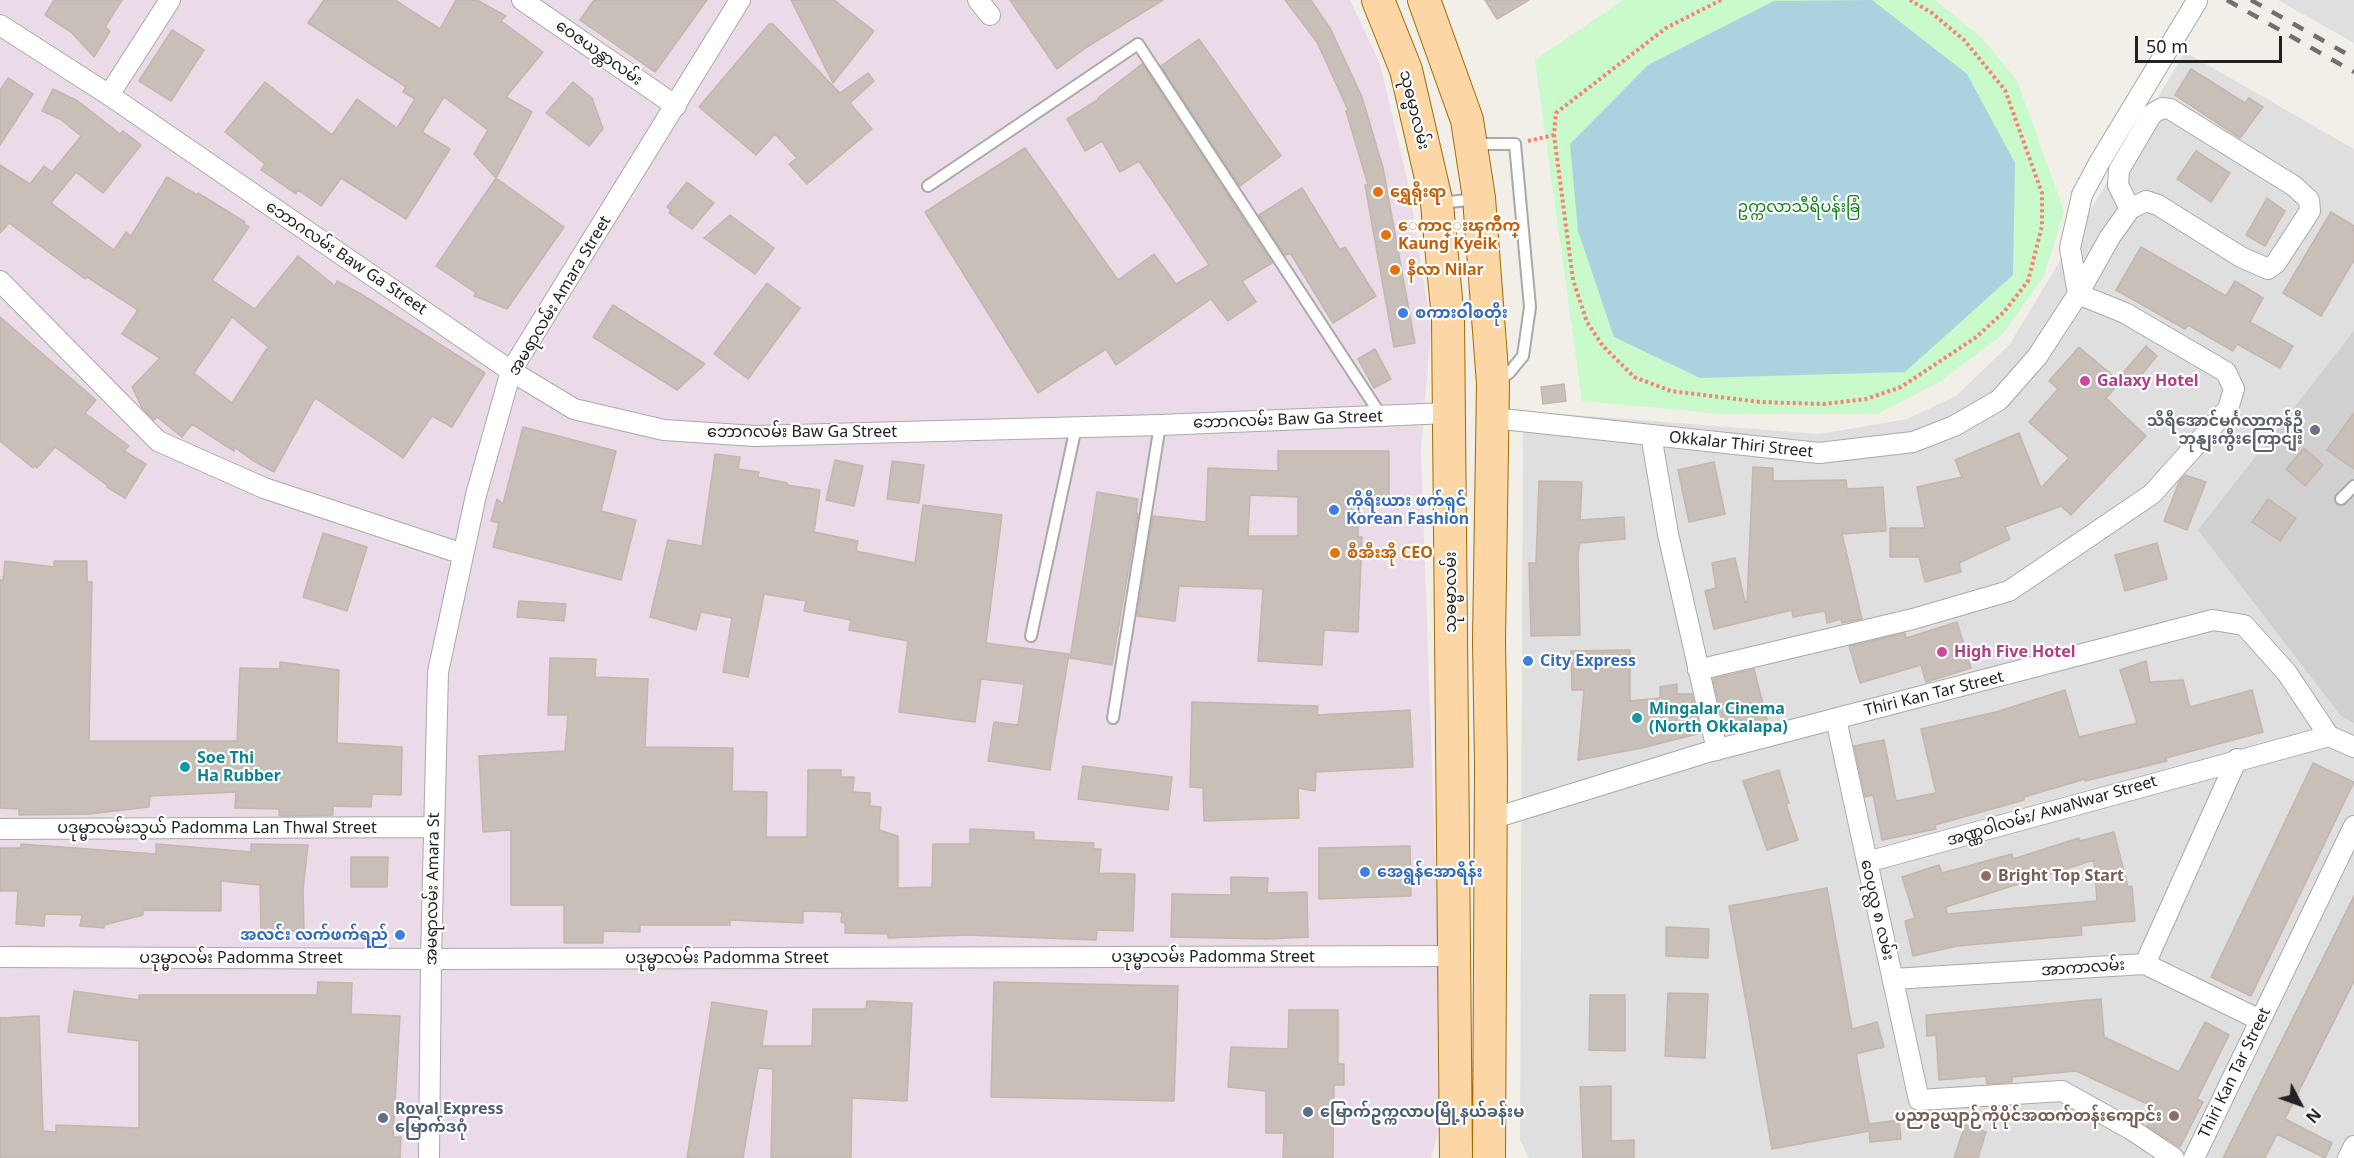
<!DOCTYPE html>
<html>
<head>
<meta charset="utf-8">
<style>
  body { margin:0 }
  #map { position:relative; width:2354px; height:1158px; overflow:hidden; background:#f2efe9; font-family:"Noto Sans",sans-serif }
  canvas { display:block }
  .north { position:absolute; left:2270px; top:1074px; width:60px; height:60px; -webkit-text-stroke:4px #fff; paint-order:stroke; rotate:131deg; font-size:16px; font-weight:700; line-height:24px; text-align:center; color:#222 }
  .north::after { content:''; display:block; margin:auto; width:21px; height:27px; background:#222; clip-path:polygon(50% 0,100% 100%,50% 72%,0 100%) }
  .scale { position:absolute; left:2135px; top:36px; width:147px; height:27px; box-sizing:border-box; border:3px solid #222; border-top:0; padding-left:8px; font-size:18px; line-height:21px; white-space:nowrap; color:#222; -webkit-text-stroke:4px #fff; paint-order:stroke }
</style>
</head>
<body>
<div id="map">
<canvas width="2354" height="1158"></canvas>
<div class="north">N</div>
<div class="scale">50 m</div>
</div>
<script>
const g = document.querySelector('canvas').getContext('2d');
g.lineJoin = 'round';
function fillPath(path, color) {
  g.fillStyle = color;
  g.fill(path, 'evenodd');
}
function trace(path, color, width, dash) {
  g.strokeStyle = color;
  g.lineWidth = width;
  g.lineCap = dash ? 'butt' : 'round';
  g.setLineDash(dash || []);
  g.stroke(path);
}
function write(font, color, halo, rows, align = 'center') {
  g.font = font + ' "Noto Sans","Noto Sans Myanmar",sans-serif';
  g.lineWidth = 4.5;
  g.setLineDash([]);
  g.textBaseline = 'middle';
  g.strokeStyle = halo;
  g.fillStyle = color;
  for (const [text, x, y, turn = 0] of rows) {
    g.save();
    g.translate(x, y);
    g.rotate((+turn || 0) * Math.PI / 180);
    g.textAlign = isNaN(turn) ? turn : align;
    if (halo) g.strokeText(text, 0, 0);
    g.fillText(text, 0, 0);
    g.restore();
  }
}
fillPath(new Path2D(`
  M2278 0H2354V43Z
  M2185 52 2354 149V1158H1529L1520 1140 1523 411 1819 434 1907 419 1956 396 2010 344Z`), '#e0dfdf');
fillPath(new Path2D(`
  M0 0H1350L1380 64 1409 187 1431 328 1421 451 1444 1113 1431 1158H0Z`), '#ebdbe8');
fillPath(new Path2D(`
  M2354 331V723L2341 716 2198 530Z`), '#d0d0d0');
fillPath(new Path2D(`
  M1623 0H1935L1983 39 2017 81 2064 211 2044 276 2002 335 1939 382 1878 414H1724L1582 401 1535 60Z`), '#c8facc');
fillPath(new Path2D(`
  M1872 0 1967 74 2015 163 2013 275 1905 372 1700 378 1614 337 1578 231 1570 144 1648 65 1774 1Z`), '#aad3df');
const building = new Path2D(`
  M54 0H122L105 27 110 31 94 57 71 32 45 15Z
  M324 0H395L440 29 456 0H477L506 16 501 21 543 52 506 97 532 112 496 178 474 154 488 130 444 97 422 132 450 149 406 219 341 178 321 206 298 190 296 194 261 170 265 164 225 132 265 82 332 135 357 99 397 128 415 99 403 92 406 87 308 23Z
  M594 0H707L655 72 580 20Z
  M791 0H834L874 31 833 83Z
  M1010 0H1163L1087 47 1057 69Z
  M1285 0H1311L1331 30 1362 97 1383 168 1415 343 1394 347 1365 185H1368L1346 111 1348 110 1317 42Z
  M1485 0H1529L1497 19Z
  M769 24H773L840 93 868 73 874 81 850 103 872 129 807 184 789 164 797 158 775 134 756 155 699 107Z
  M172 30 204 50 171 101 139 81Z
  M1199 39 1281 156 1240 186 1161 66Z
  M1142 64 1272 263 1242 281 1256 302 1228 321 1211 299 1116 365 1106 349 1038 393 925 212 1025 148 1118 280 1154 254 1176 284 1209 265 1139 161 1120 172 1102 141 1085 151 1067 119 1099 99 1098 98Z
  M2191 69 2245 103 2249 98 2263 107 2240 138 2175 95Z
  M8 78 33 94 0 145V90Z
  M573 82 592 98 603 129 589 146 546 113Z
  M53 89 78 101 120 134 123 131 141 145 103 193 76 172 51 203 114 250 126 232 131 236 167 177 197 195 198 193 245 222 244 224 249 227 212 280 255 309 298 256 335 286 337 281 361 294 485 373 452 427 432 416 403 458 315 398 274 472 252 460 234 447V451L192 424 182 437 157 417 154 420 142 408 132 387 160 358 122 334 138 310 87 277 85 279 9 223 0 233V165L30 184 44 166 52 172 81 136 60 119 42 111ZM232 317 268 347 232 403 194 373Z
  M2196 151 2230 173 2211 202 2177 179Z
  M496 178 564 227 507 309 474 296 476 293 436 266Z
  M687 182 714 203 692 229 669 213 671 210 667 207Z
  M1302 188 1340 250 1345 247 1376 296 1333 323 1291 254 1285 255 1259 215Z
  M2267 198 2285 211 2265 246 2246 235Z
  M2331 212 2354 226V260L2321 316 2283 293Z
  M730 215 774 248 755 274 704 238Z
  M2141 247 2226 296 2235 281 2263 298 2250 322 2293 346 2280 368 2237 344 2233 351 2188 325 2185 329 2116 290Z
  M767 283 800 308 748 379 714 354Z
  M613 305 705 364 677 390 593 337Z
  M0 317 96 400 85 413 129 446 124 451 146 464 125 498 107 487 108 486 55 447 37 468 35 465 33 468 0 441Z
  M2146 346 2157 356 2135 383 2123 373Z
  M2079 347 2120 382 2106 398 2146 436 2071 515 2061 506 2005 527 2010 539 1959 563 1961 572 1925 582 1919 557H1890V528H1925L1917 487 1962 477 1955 460 2019 433 2041 488 2069 458 2029 422 2058 389 2049 381Z
  M1375 349 1391 379 1374 388 1358 359Z
  M1564 384 1566 401 1543 404 1541 387Z
  M2354 413V469L2327 450Z
  M523 427 616 451 601 511 636 520 621 580 493 547 499 523 491 521 497 499 503 504Z
  M2304 448 2323 465 2305 486 2286 469Z
  M1278 451H1389V496H1358V537H1362L1358 632 1324 630 1322 665 1258 661 1263 589 1179 586 1175 621 1137 616 1153 516 1206 522 1208 468 1278 471ZM1250 495 1298 497V536H1248Z
  M715 454 740 457 738 469 759 472 758 477 787 483V485L820 490 814 532 858 541 856 551 915 563 923 505 1002 515 986 643 1069 654 1050 770 988 761 994 722 1018 725 1024 684 981 679 975 722 899 712 908 641 849 630 851 620 804 611 806 601 764 594 748 677 723 672 732 618 701 612 696 630 650 617 668 540 702 546Z
  M835 460 863 466 854 506 826 500Z
  M892 461 924 465 919 503 887 499Z
  M1714 462 1725 514 1689 522 1678 470Z
  M1753 467 1773 468V481L1846 480 1847 489 1883 487 1886 531 1842 534 1862 619 1842 623 1841 619 1827 623 1825 611 1793 617 1792 610 1714 629 1705 591 1716 588 1712 563 1735 558 1745 602H1747Z
  M2185 475 2206 482 2187 530 2164 521 2179 482Z
  M1539 481 1582 482 1580 520 1624 517 1625 539 1580 543 1578 553 1580 635 1531 636 1529 563H1536Z
  M1097 492 1138 499 1136 514H1138L1112 665 1070 658Z
  M2268 499 2296 518 2280 541 2252 522Z
  M323 533 367 547 347 611 303 597Z
  M2157 543 2167 579 2125 591 2115 555Z
  M5 561 54 567V561H87V582H92L89 741H237L240 668 280 669V662L339 670 337 743 402 747 401 795 372 794 371 807 333 806V815L281 816 279 815V809L235 808 236 792 150 796 149 807 90 814 19 815V809L0 808V580H3Z
  M519 601 566 604 564 621 517 617Z
  M1957 622 1971 668 1926 682 1921 665 1860 683 1849 646 1905 633 1906 638Z
  M1630 650V701L1660 698V687L1677 684V694H1692L1701 733 1642 748 1578 760 1584 690H1572L1571 651Z
  M550 658 596 659 595 677 648 679 645 747 733 748 732 791 767 792 766 837H807L808 770H841V777H854L853 792 870 793V806L881 807 879 830 898 836V888L932 887 933 844H970V829L1034 832V840L1094 843 1093 849H1101L1099 873 1135 874 1133 931 1097 930 1096 940 967 935 888 938V934L845 933V923L841 922 842 912 803 911V923L730 920V925H640V932L603 931V943H564V905H511V830L483 832 479 756 565 751 568 715H548Z
  M2146 661 2150 682 2183 680 2190 707 2252 690 2263 732 2166 758 2167 761 2085 781V779L2024 797V800L1935 825 1936 829 1882 840 1873 795 1865 797 1854 746 1884 740 1896 801 1936 793 1921 729 1996 712 2065 690 2079 737 2137 723 2120 670Z
  M1754 669 1767 720 1725 730 1713 679Z
  M1192 702 1318 706 1317 715 1410 710 1413 767 1316 772 1315 791 1298 788 1299 818 1204 821 1203 788 1190 787Z
  M2313 763 2354 782 2251 996 2211 977Z
  M1083 766 1172 777 1168 810 1078 799Z
  M1779 770 1789 803 1786 804 1798 840 1767 850 1743 781Z
  M2114 832 2128 887 2132 886 2135 921 2081 926 2082 935 1957 946 1913 956 1905 921 1915 918 1902 877 1939 865 1942 873 2012 854 2013 859 2079 838 2080 841ZM2094 860 2097 901 1947 914 1946 907Z
  M21 844 156 854V844L251 852V844L308 845 303 889 304 931 261 932 260 885 221 881V911L143 910V915L104 925V928L80 926 82 915 45 914 44 926 16 924 18 891H0V848H21Z
  M1410 846 1411 896 1319 899V848Z
  M351 857H388L387 887H351Z
  M1231 877 1268 878 1267 893 1307 892 1308 937 1266 939 1171 937 1172 894 1231 895Z
  M1827 888 1852 1029 1877 1022 1884 1047 1856 1054 1869 1124 1899 1120 1901 1139 1870 1142 1869 1131 1772 1149 1729 906Z
  M2354 896V981L2285 1119 2332 1143 2325 1158 2277 1134 2265 1158H2223Z
  M1666 927 1709 929 1708 958 1666 956Z
  M318 982 352 983 351 1014 400 1016 393 1137H401L400 1158H0V1018L39 1016 43 1131 56 1132V1125L139 1128V1041L68 1032 74 991 139 1000V995H317Z
  M994 982 1178 986 1174 1101 991 1097Z
  M1668 993 1708 994 1705 1058 1665 1056Z
  M1590 995H1625V1051L1589 1050Z
  M2101 999 2104 1037 2179 1072 2205 1022 2229 1035 2197 1099 2203 1102 2180 1147 2147 1126 2156 1108 2076 1071 2012 1077V1082L1987 1084 1986 1076 1939 1080 1936 1035 1927 1036 1926 1015Z
  M867 1001 912 1003 907 1101 852 1098 851 1158H771L773 1069 758 1068 743 1158H687L712 1002 767 1011 762 1046H812L813 1009H866Z
  M1289 1010H1338V1064H1344V1085H1334L1333 1158H1283L1284 1133H1266V1091L1228 1087 1231 1047 1288 1049Z
  M1611 1086V1141L1634 1140V1158H1583L1580 1087Z
  M1965 1125 1986 1132 1978 1158H1954Z`);
fillPath(building, '#c7bfb8');
trace(building, '#c4b6ab', 1.5);
const service = new Path2D(`
  M1474 144H1515L1530 307 1523 356 1509 373 1497 381
  M928 186 1138 44 1382 417
  M1441 203 1476 199
  M2341 499 2354 486
  M1031 636 1076 427
  M1113 718 1160 425`);
const minor = new Path2D(`
  M522 0 676 106
  M978 0 990 15
  M0 25 109 95 511 371 574 409 664 430 755 436 1160 425 1449 413
  M109 95 170 0
  M0 281 158 441 264 488 463 554
  M1493 418 1819 453 1913 442 1954 426 1999 400 2037 357 2078 294 2110 237 2130 209 2146 201 2158 205 2241 257 2268 269 2276 263 2310 211 2309 200 2294 186 2170 109 2162 108 2152 114 2119 170 2118 185 2130 209
  M1651 435 1668 534 1717 750
  M1698 670 1913 619 2009 591 2152 494 2228 409 2234 389 2226 372 2125 313 2078 294 2070 248 2082 195 2099 163 2197 1
  M1836 719 1919 1100 2062 1091 2132 1130 2174 1158
  M1491 819 1708 752 2213 620 2244 625 2287 673 2329 736
  M0 829 434 827
  M1867 862 2329 736 2354 747
  M0 957 431 959 1454 956
  M2145 964 2237 759
  M1893 979 2145 964 2260 1020
  M429 1158 431 959 438 672 476 495 511 371 740 0
  M2194 1158 2354 826
  M2348 1158 2354 1146`);
const primary = new Path2D(`
  M1378 0 1406 70 1437 204 1448 319 1456 1158
  M1424 0 1467 120 1479 198 1493 384 1489 641 1491 765 1489 1158`);
trace(service, '#a9a9a9', 14);
trace(minor, '#a9a9a9', 22);
trace(primary, '#a06b00', 34);
trace(new Path2D(`
  M1721 0 1666 28 1556 113 1554 135 1573 280 1587 322 1603 346 1634 377 1671 391 1760 402 1824 404 1866 399 1901 387 1975 338 2004 312 2028 281 2042 226V193L2005 90 1964 40 1932 13 1910 0
  M1528 141 1554 135`), '#fa8072', 4, [3, 3]);
trace(service, '#fff', 10);
trace(minor, '#fff', 20);
trace(primary, '#fcd6a4', 32);
trace(new Path2D(`
  M2227 0 2354 72
  M2251 0 2354 58`), '#707070', 4.5, [12, 12]);
for (const [x, y, r, color] of [
  [1378,192,6,"#e8710a"],
  [1386,235,6,"#e8710a"],
  [1395,270,6,"#e8710a"],
  [1403,313,6,"#3f7fe0"],
  [2085,381,6,"#d1479c"],
  [2315,430,6,"#6b7280"],
  [1334,510,6,"#3f7fe0"],
  [1335,553,6,"#e8710a"],
  [1942,652,6,"#d1479c"],
  [1528,661,6,"#3f7fe0"],
  [1637,718,6,"#0f9aa8"],
  [185,767,6,"#0f9aa8"],
  [1365,872,6,"#3f7fe0"],
  [1986,876,6,"#8d6e63"],
  [400,935,6,"#3f7fe0"],
  [1308,1112,6,"#5c6f8a"],
  [2174,1116,6,"#8d6e63"],
  [383,1118,6,"#5c6f8a"]
]) {
  const dot = new Path2D();
  dot.arc(x, y, r, 0, 2 * Math.PI);
  g.fillStyle = color;
  g.fill(dot);
  trace(dot, '#fff', 2);
}
write('16px', '#222', '#fff', [
  ["ဝေဇယန္တာလမ်း",599,53,35],
  ["သုဓမ္မာလမ်း",1414,110,76],
  ["ဘောဂလမ်း Baw Ga Street",346,258,34],
  ["အမရာလမ်း Amara Street",560,296,-59],
  ["ဘောဂလမ်း Baw Ga Street",1288,420,-2],
  ["ဘောဂလမ်း Baw Ga Street",802,432],
  ["Okkalar Thiri Street",1741,445,6],
  ["သုဓမ္မာလမ်း",1451,592,-90],
  ["Thiri Kan Tar Street",1934,694,-14],
  ["အဏ္ဏဝါလမ်း/ AwaNwar Street",2052,811,-16],
  ["ပဒုမ္မာလမ်းသွယ် Padomma Lan Thwal Street",217,828],
  ["အမရာလမ်း Amara St",433,889,-89],
  ["ဝေပုလ္လ ၈ လမ်း",1877,910,77],
  ["ပဒုမ္မာလမ်း Padomma Street",1213,957],
  ["ပဒုမ္မာလမ်း Padomma Street",241,958],
  ["ပဒုမ္မာလမ်း Padomma Street",727,958],
  ["အာကာလမ်း",2083,968,-4],
  ["Thiri Kan Tar Street",2235,1073,-64]
]);
write('bold 16px', '#c56008', '#fff', [
  ["ရွှေရိုးရာ",1390,192],
  ["ေကာင္းၾကိဳက္",1398,226],
  ["Kaung Kyeik",1398,244],
  ["နီလာ Nilar",1407,270],
  ["စီအီးအို CEO",1347,553]
], 'left');
write('16px', '#0c8416', '#fff', [
  ["ဥက္ကလာသီရိပန်းခြံ",1799,207]
]);
write('bold 16px', '#366cbe', '#fff', [
  ["စကားဝါစတိုး",1415,313],
  ["ကိုရီးယား ဖက်ရှင်",1346,501],
  ["Korean Fashion",1346,519],
  ["City Express",1540,661],
  ["အေရွန်အောရိန်း",1377,872],
  ["အလင်း လက်ဖက်ရည်",388,935,"right"]
], 'left');
write('bold 16px', '#b23c85', '#fff', [
  ["Galaxy Hotel",2097,381],
  ["High Five Hotel",1954,652]
], 'left');
write('bold 16px', '#5b616d', '#fff', [
  ["သိရီအောင်မင်္ဂလာကန်ဦ",2303,421],
  ["ဘုနျးကွီးကြောငျး",2303,439]
], 'right');
write('bold 16px', '#0d838f', '#fff', [
  ["Mingalar Cinema",1649,709],
  ["(North Okkalapa)",1649,727],
  ["Soe Thi",197,758],
  ["Ha Rubber",197,776]
], 'left');
write('bold 16px', '#785e54', '#fff', [
  ["Bright Top Start",1998,876],
  ["ပညာဥယျာဉ်ကိုပိုင်အထက်တန်းကျောင်း",2162,1116,"right"]
], 'left');
write('bold 16px', '#4e5e75', '#fff', [
  ["Royal Express",395,1109],
  ["မြောက်ဒဂုံ",395,1127],
  ["မြောက်ဥက္ကလာပမြို့နယ်ခန်းမ",1320,1112]
], 'left');
</script>
</body>
</html>
